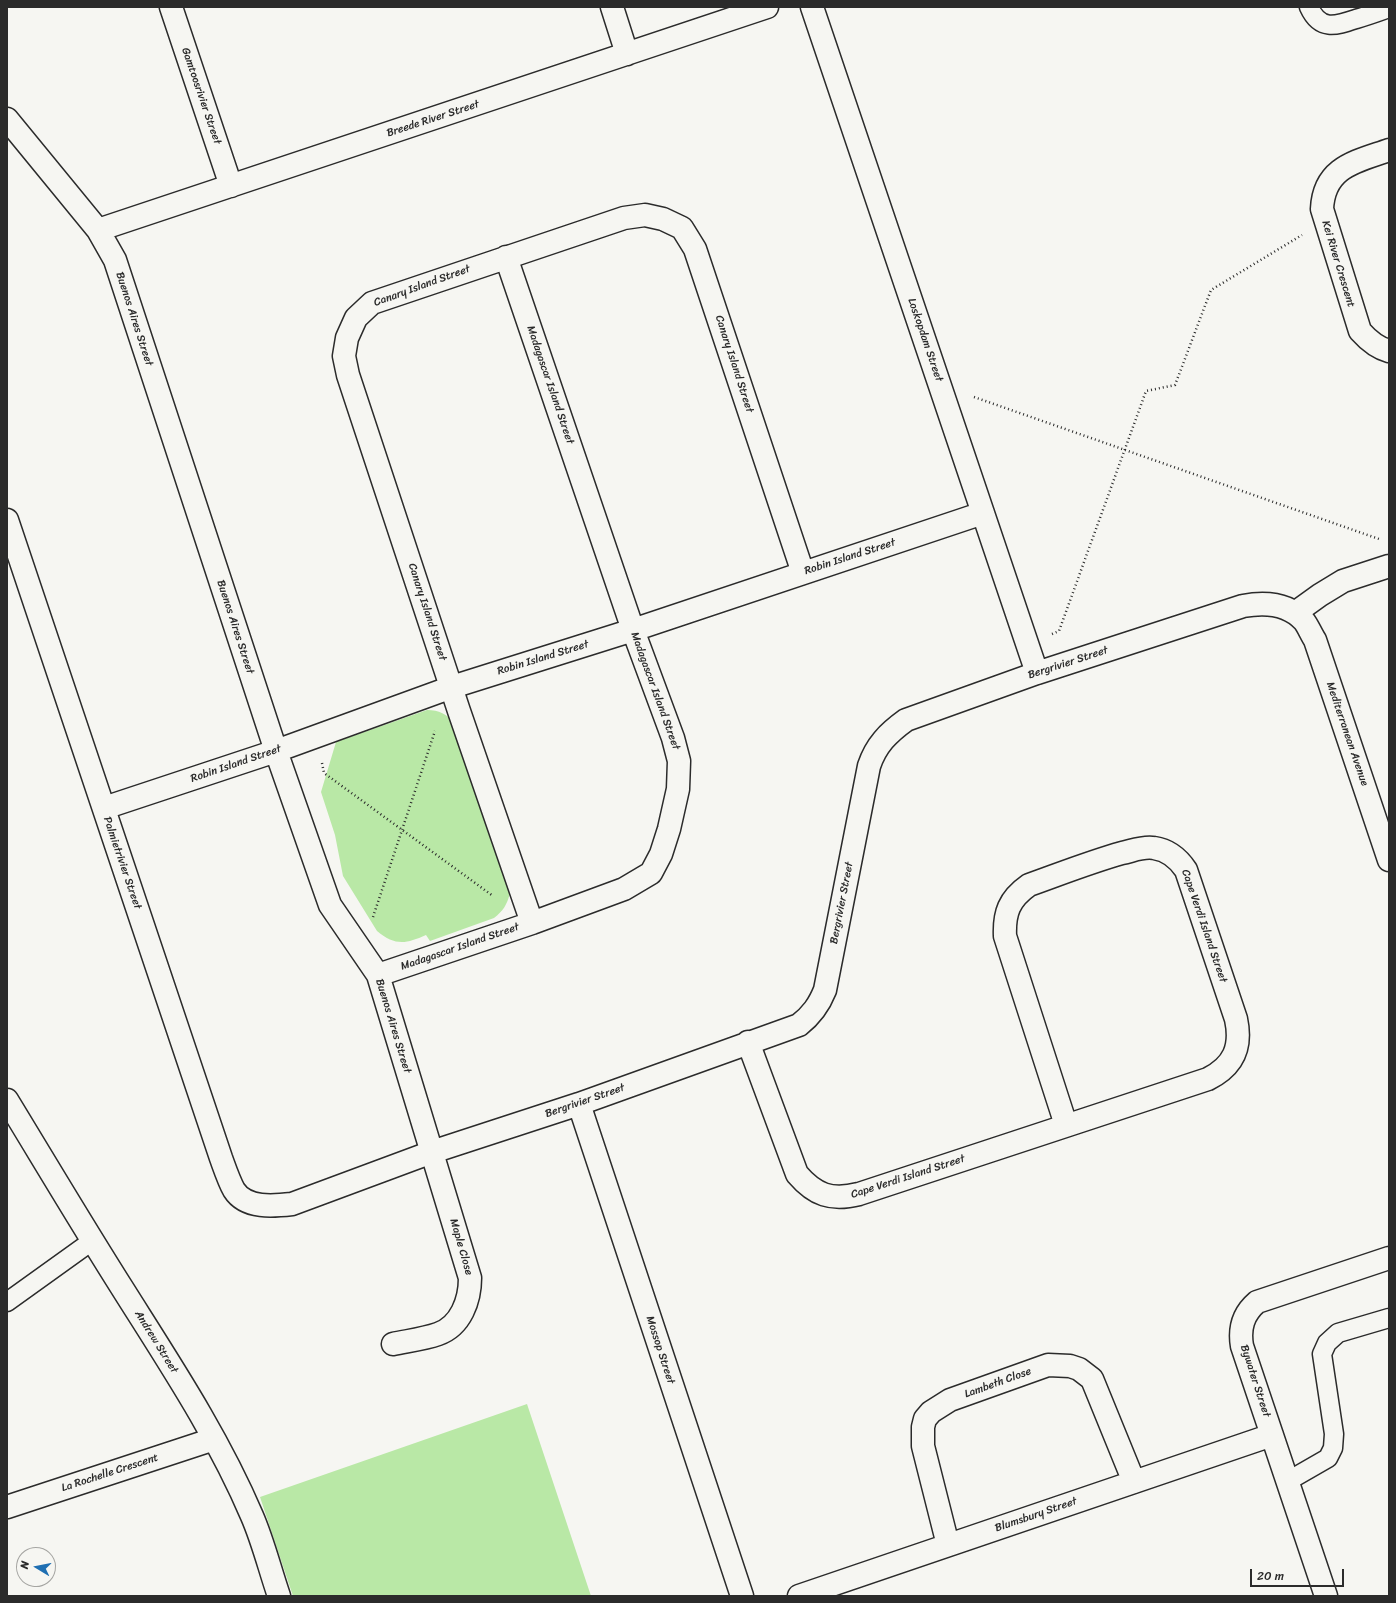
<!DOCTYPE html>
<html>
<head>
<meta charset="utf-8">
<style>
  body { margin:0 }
  #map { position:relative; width:1396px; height:1603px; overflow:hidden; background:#f6f6f2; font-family:Sriracha,sans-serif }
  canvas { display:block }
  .frame { position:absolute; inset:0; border:8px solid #2b2b2b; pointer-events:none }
  .north { position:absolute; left:16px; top:1547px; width:40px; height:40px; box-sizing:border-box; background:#f6f6f2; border:1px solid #a5a5a2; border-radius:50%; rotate:280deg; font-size:11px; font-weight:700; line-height:16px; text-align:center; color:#2b2b2b }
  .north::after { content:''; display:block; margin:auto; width:14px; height:18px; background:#1f6fb2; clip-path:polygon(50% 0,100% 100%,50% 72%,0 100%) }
  .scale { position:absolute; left:1250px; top:1569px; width:94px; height:18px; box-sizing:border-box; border:2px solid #2b2b2b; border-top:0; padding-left:5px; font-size:12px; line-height:14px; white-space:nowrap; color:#2b2b2b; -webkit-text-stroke:3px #f6f6f2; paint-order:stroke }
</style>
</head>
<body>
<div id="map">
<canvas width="1396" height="1603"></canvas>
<div class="frame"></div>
<div class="north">N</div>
<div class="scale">20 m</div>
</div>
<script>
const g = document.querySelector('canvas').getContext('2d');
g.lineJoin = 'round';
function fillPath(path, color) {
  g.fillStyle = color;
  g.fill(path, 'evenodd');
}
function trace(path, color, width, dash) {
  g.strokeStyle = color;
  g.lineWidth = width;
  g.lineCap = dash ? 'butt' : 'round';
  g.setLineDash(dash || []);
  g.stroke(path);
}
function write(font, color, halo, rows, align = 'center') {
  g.font = font + ' Sriracha,sans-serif';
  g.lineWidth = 4;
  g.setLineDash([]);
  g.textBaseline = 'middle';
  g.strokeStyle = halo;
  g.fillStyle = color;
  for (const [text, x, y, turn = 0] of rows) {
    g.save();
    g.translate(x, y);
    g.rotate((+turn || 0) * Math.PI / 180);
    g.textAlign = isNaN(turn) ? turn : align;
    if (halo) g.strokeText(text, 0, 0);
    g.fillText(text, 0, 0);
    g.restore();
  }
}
fillPath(new Path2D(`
  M427 710C439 710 447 714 454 723L510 893C507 905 503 911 494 918L430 941 426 935C406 944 395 946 377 931L343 876 335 835 321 792 336 742Z
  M527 1404 591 1596H293L260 1497Z`), '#b9e8a6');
const service = new Path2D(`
  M1309 7C1320 31 1335 26 1356 19 1367 16 1378 12 1389 8
  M7 1302 92 1241
  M1288 1481 1328 1458 1333 1448 1334 1434 1322 1354 1327 1343 1338 1333 1389 1318`);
const minor = new Path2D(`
  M171 7 231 186
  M612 7 627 54
  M812 7 1037 673
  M7 119 98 230 115 260 276 751 330 905 378 975 470 1278C470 1300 461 1326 438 1334 424 1339 407 1341 393 1344
  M1389 150C1355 162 1324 167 1322 209L1360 331C1368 340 1377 348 1389 351
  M98 230 767 7
  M7 520 221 1158C225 1169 229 1181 234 1190 246 1209 274 1206 292 1204L432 1152 579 1104 799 1025C812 1015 819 1005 825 990L869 766C876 745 888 733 906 720L1037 673 1243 606C1265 602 1288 603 1304 621 1308 626 1311 634 1315 640L1389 860
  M1295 613 1320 595 1343 581 1389 566
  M104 808 276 751 452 687 633 630 983 513
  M532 923 459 711 348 375 344 356 347 338 356 318 372 303 624 218 645 215 663 219 682 228 695 249 803 573
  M378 975 532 923 624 889 651 873 661 854 669 829 678 789 679 761 673 738 633 630 506 257
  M748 1042 797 1174C815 1195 831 1201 859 1194L1208 1079C1234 1066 1242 1047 1236 1019L1186 870C1178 858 1168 850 1154 848 1143 846 1132 851 1122 853 1090 862 1060 874 1029 885 1009 899 1004 913 1005 936L1066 1125
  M7 1100C46 1164 84 1228 124 1291 170 1364 218 1436 252 1516 263 1541 270 1570 279 1596
  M579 1104 742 1596
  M7 1507 214 1439
  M948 1545 923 1446V1427L925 1419 931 1412 950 1400 1048 1365 1070 1366 1079 1369 1092 1379 1134 1482
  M799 1596 1272 1435
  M1326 1596 1242 1346C1239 1328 1243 1314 1257 1302L1389 1258`);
trace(service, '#2b2b2b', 21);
trace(minor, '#2b2b2b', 25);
trace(new Path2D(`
  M974 397 1379 539
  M1052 634 1059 631 1146 391 1175 385 1211 290 1302 235
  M322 763 324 773 493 896
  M373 917 435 731`), '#2b2b2b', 2.5, [1, 3]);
trace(service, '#f6f6f2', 18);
trace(minor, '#f6f6f2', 22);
write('11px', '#2b2b2b', '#f6f6f2', [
  ["Gamtoosrivier Street",201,96,71],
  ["Breede River Street",433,119,-18],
  ["Kei River Crescent",1338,264,73],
  ["Canary Island Street",422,286,-20],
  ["Buenos Aires Street",134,319,72],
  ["Loskopdam Street",925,340,71],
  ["Canary Island Street",734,364,72],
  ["Madagascar Island Street",550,385,71],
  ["Robin Island Street",850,557,-18],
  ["Canary Island Street",427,612,72],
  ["Buenos Aires Street",235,627,72],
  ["Robin Island Street",543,658,-17],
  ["Bergrivier Street",1068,663,-18],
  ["Madagascar Island Street",655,691,70],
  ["Mediterranean Avenue",1347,734,71],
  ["Robin Island Street",236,764,-19],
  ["Palmietrivier Street",122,863,71],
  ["Bergrivier Street",842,903,-79],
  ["Cape Verdi Island Street",1204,926,71],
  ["Madagascar Island Street",460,947,-19],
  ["Buenos Aires Street",393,1026,73],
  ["Bergrivier Street",585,1101,-19],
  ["Cape Verdi Island Street",908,1177,-18],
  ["Maple Close",461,1247,74],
  ["Andrew Street",156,1342,58],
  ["Mossop Street",660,1350,72],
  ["Bywater Street",1255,1381,72],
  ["Lambeth Close",998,1383,-20],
  ["La Rochelle Crescent",110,1473,-18],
  ["Blumsbury Street",1036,1515,-19]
]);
</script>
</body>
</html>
